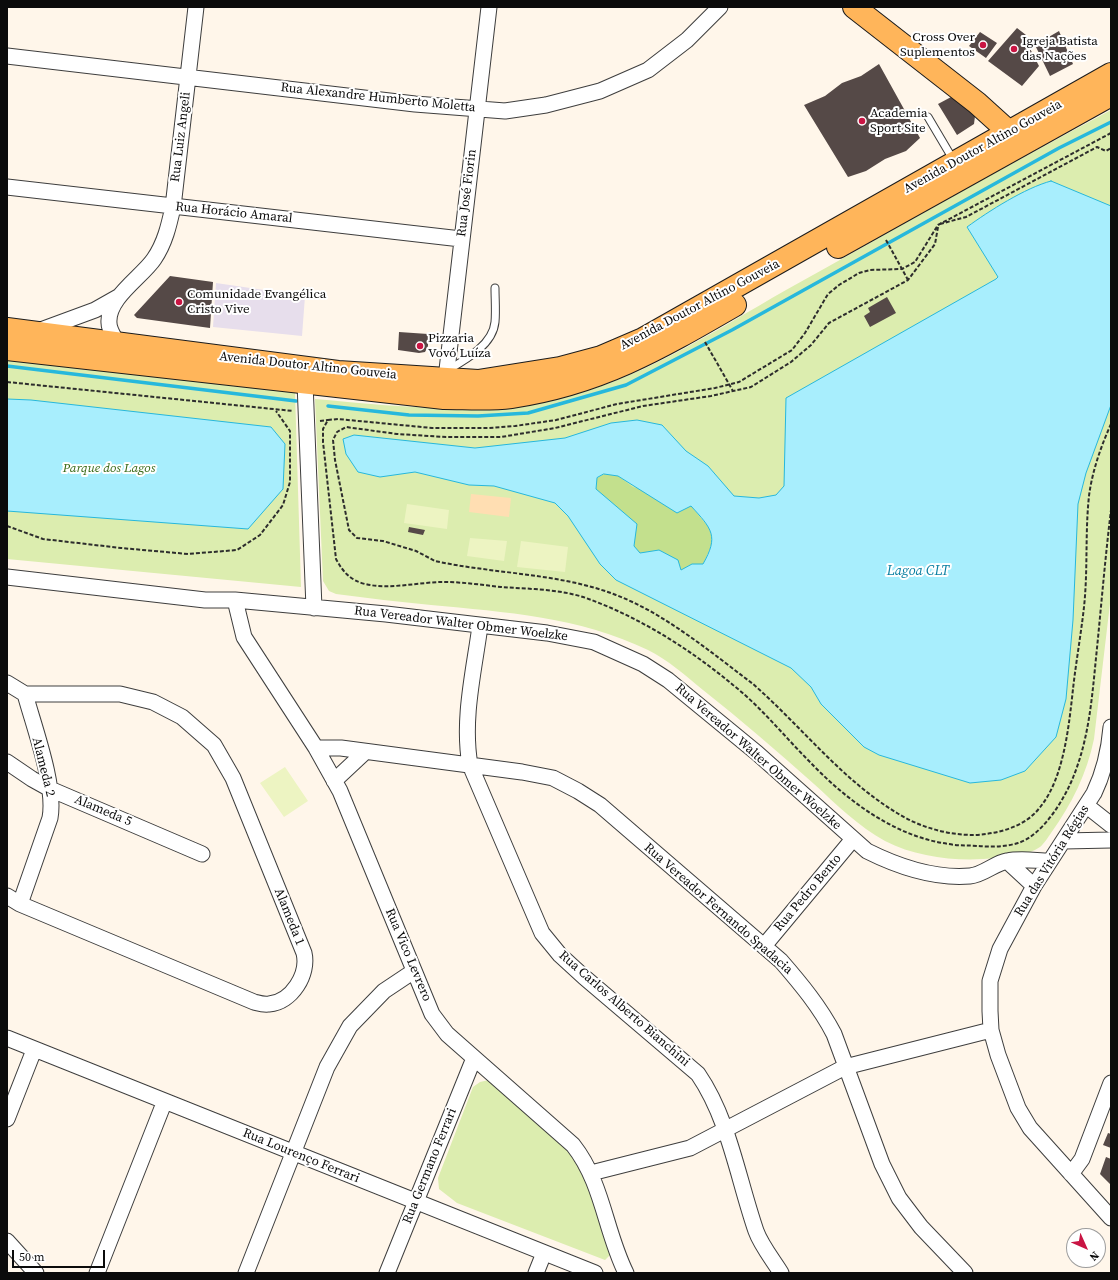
<!DOCTYPE html>
<html>
<head>
<meta charset="utf-8">
<style>
  body { margin:0 }
  #map { position:relative; width:1118px; height:1280px; overflow:hidden; background:#fff6ea; font-family:"Source Serif 4",serif }
  canvas { display:block }
  .frame { position:absolute; inset:0; border:8px solid #0b0b0b; pointer-events:none }
  .north { position:absolute; left:1066px; top:1228px; width:40px; height:40px; box-sizing:border-box; background:#fff; border:1px solid #9d9d9d; border-radius:50%; rotate:135deg; font-size:11px; font-weight:700; line-height:16px; text-align:center; color:#0b0b0b }
  .north::after { content:''; display:block; margin:auto; width:14px; height:18px; background:#c91543; clip-path:polygon(50% 0,100% 100%,50% 72%,0 100%) }
  .scale { position:absolute; left:12px; top:1250px; width:93px; height:18px; box-sizing:border-box; border:2px solid #0b0b0b; border-top:0; padding-left:5px; font-size:12px; line-height:14px; white-space:nowrap; color:#0b0b0b; -webkit-text-stroke:3px #fff; paint-order:stroke }
</style>
</head>
<body>
<div id="map">
<canvas width="1118" height="1280"></canvas>
<div class="frame"></div>
<div class="north">N</div>
<div class="scale">50 m</div>
</div>
<script>
const g = document.querySelector('canvas').getContext('2d');
g.lineJoin = 'round';
function fillPath(path, color) {
  g.fillStyle = color;
  g.fill(path, 'evenodd');
}
function trace(path, color, width, dash) {
  g.strokeStyle = color;
  g.lineWidth = width;
  g.lineCap = dash ? 'butt' : 'round';
  g.setLineDash(dash || []);
  g.stroke(path);
}
function write(font, color, halo, rows, align = 'center') {
  g.font = font + ' "Source Serif 4",serif';
  g.lineWidth = 4;
  g.setLineDash([]);
  g.textBaseline = 'middle';
  g.strokeStyle = halo;
  g.fillStyle = color;
  for (const [text, x, y, turn = 0] of rows) {
    g.save();
    g.translate(x, y);
    g.rotate((+turn || 0) * Math.PI / 180);
    g.textAlign = isNaN(turn) ? turn : align;
    if (halo) g.strokeText(text, 0, 0);
    g.fillText(text, 0, 0);
    g.restore();
  }
}
fillPath(new Path2D(`
  M216 283 305 296 302 336 213 327Z`), '#e7deec');
fillPath(new Path2D(`
  M1111 110V595L1094 739C1087 773 1072 804 1051 833 1048 837 1044 844 1040 847 1027 856 1010 856 996 858 960 862 918 858 885 841 859 827 836 804 814 784 778 752 741 720 703 690 686 676 668 660 648 650 580 617 505 612 431 605 399 602 368 598 336 594L329 591 323 581 315 399C393 406 472 415 550 400 633 385 714 331 786 290 894 230 1002 168 1111 110Z
  M7 358 295 392 301 587 7 559Z
  M489 1080 580 1158 611 1246 610 1255 605 1260 457 1203 439 1189 438 1178 473 1087 480 1082Z`), '#dcedaf');
fillPath(new Path2D(`
  M604 474 618 476 633 487 691 506 709 528 713 542 703 564H692L681 570 640 553 634 546 636 524 596 489 597 478Z`), '#c3e08d');
fillPath(new Path2D(`
  M471 494 511 498 509 517 469 512Z`), '#ffdeb2');
fillPath(new Path2D(`
  M407 504 449 510 447 529 404 523Z
  M470 538 507 541 504 561 467 556Z
  M521 541 568 547 565 572 517 567Z
  M285 767 308 801 284 817 260 783Z`), '#edf4c2');
const water = new Path2D(`
  M1051 181 1111 206V405L1086 473 1078 504 1073 620 1066 699 1056 737 1025 771 1001 780 970 783 879 755 864 747 821 704 811 687 791 668 616 580 600 564 568 516 555 503 494 486 469 485 415 472 380 477 358 472 346 454 343 439 354 435 475 448 565 438 611 423 637 420 662 425 686 451 708 466 734 496 759 498 776 495 784 486 786 398 996 279 998 277 967 227C989 211 1025 188 1051 181ZM604 474 618 476 677 513 691 506C712 529 719 536 703 564H692L681 570 678 560 659 550 640 553 634 546 637 524 596 489 597 478Z
  M7 399 31 400 271 427 285 444 283 489 248 529 7 511Z`);
fillPath(water, '#a8eefd');
trace(water, '#27b8dc', 1);
trace(new Path2D(`
  M7 366 296 401
  M328 406 409 415 478 416 528 413 626 385 732 330 1059 148 1111 122`), '#27b8dc', 3.5);
fillPath(new Path2D(`
  M1017 28 1026 35 1024 37 1039 66 1022 86 988 61Z
  M1059 31 1073 64 1050 76 1035 45Z
  M980 32 997 43 986 58 969 46Z
  M879 64 920 138 906 151 885 159 866 171 848 177 804 105 825 96 842 83 861 76Z
  M953 96 975 116 974 124 957 135 938 104Z
  M170 276 213 282 210 328 137 318 134 315Z
  M887 297 896 313 870 327 864 316 870 312 868 308Z
  M399 332 428 334V346L425 352 419 353 398 350Z
  M409 527 425 530 423 535 408 532Z
  M1108 1133 1111 1134V1148L1103 1145Z
  M1106 1157 1111 1159V1185L1100 1174Z`), '#554947');
const service = new Path2D(`
  M928 117 954 161
  M448 370C465 360 493 345 495 322 496 311 495 299 495 288`);
const minor = new Path2D(`
  M7 56 415 104 505 111 546 105 600 91 648 70 687 40 720 7
  M7 187 461 239
  M38 331 95 310 118 297
  M117 343C114 336 109 330 109 323 107 298 142 277 154 259 165 243 169 225 173 207L196 7
  M310 376 305 383 314 608
  M445 387 489 7
  M7 577 205 600H235L386 614 547 633 594 642 643 664 668 680 757 753 867 851C899 867 934 879 970 876 983 875 995 863 1007 861 1021 858 1037 861 1050 861
  M235 600 244 637 316 748 340 791 432 1014 447 1034 573 1145C603 1183 605 1231 626 1273
  M480 626C474 671 462 719 470 765L542 933 560 955 584 977 698 1074C729 1119 738 1179 756 1231 761 1245 773 1260 781 1273
  M7 683 25 694C34 727 56 786 50 818L20 904
  M1111 727C1109 751 1104 772 1094 793L1034 886 1000 949 990 981V1011L991 1030 998 1055 1018 1108 1030 1128 1111 1218
  M316 748H341L522 772 553 778 578 791 600 805 781 961C801 984 820 1007 834 1034L882 1164 899 1198 921 1227 965 1273
  M7 762 32 779 50 789 202 854
  M334 781 365 752
  M1087 806 1111 825
  M1064 841 1111 840
  M1007 861 1034 886
  M7 896 20 904 254 1002C258 1003 264 1005 269 1004 292 1002 309 974 304 953L233 778 214 745 182 717 153 702 120 694H25
  M764 946 853 839
  M7 1038 595 1273
  M7 1119 34 1050
  M591 1173 690 1148 845 1067 991 1030
  M1071 1174 1082 1159 1111 1083
  M7 1241 36 1273
  M97 1273 164 1103
  M246 1273 327 1067 350 1026 384 991 414 971
  M387 1273 474 1058
  M536 1273 544 1253`);
const primary = new Path2D(`
  M854 7 977 103 1019 141
  M838 247 1111 95
  M7 329 338 372 478 381 560 368 601 357 643 339 1111 74
  M7 349 444 398C466 398 489 400 511 397 599 384 659 349 735 305`);
trace(service, '#3e3e3e', 9);
trace(minor, '#3e3e3e', 17);
trace(primary, '#1c1c1c', 24);
trace(new Path2D(`
  M1111 133 938 225 915 262 902 269 870 270 859 273 839 285 828 294 805 333 792 350 739 382 715 388 617 404 556 420 515 426 489 428H432L338 419 328 420 323 429V442L336 559C343 572 350 580 365 584 390 590 418 582 444 582 463 582 482 585 501 587 529 589 560 589 586 598 639 617 690 649 733 685 761 707 784 736 809 761 846 800 895 837 949 844 959 846 968 845 978 846 990 847 1005 847 1018 843 1042 836 1065 799 1074 775 1089 737 1092 698 1096 658 1101 609 1105 559 1111 510
  M940 224 966 217 1097 147 1106 151 1111 148
  M938 227 935 244 908 280 829 323 811 345 791 362 751 387 711 396 643 406 555 428 501 437H446L397 434 346 427 337 432 333 440 335 460 349 530 357 538 383 541 416 551 435 561C494 574 560 573 616 595 664 613 712 653 753 684 802 727 841 779 897 813 922 829 958 838 986 834 1007 831 1028 824 1041 806 1064 777 1069 725 1073 689 1076 662 1081 634 1084 607 1088 570 1085 533 1089 496 1092 472 1101 446 1111 424
  M886 240 908 280
  M705 342 733 391
  M7 382 293 411
  M320 421 328 420
  M7 526 43 539 121 548 188 554 237 550 260 535 283 505 290 482V431L276 411`), '#2d2d2d', 2, [4, 2]);
trace(service, '#fff', 7);
trace(minor, '#fff', 15);
trace(primary, '#ffb55a', 22);
for (const [x, y, r, color] of [
  [983,45,4,"#c91543"],
  [1014,49,4,"#c91543"],
  [862,121,4,"#c91543"],
  [179,302,4,"#c91543"],
  [420,346,4,"#c91543"]
]) {
  const dot = new Path2D();
  dot.arc(x, y, r, 0, 2 * Math.PI);
  g.fillStyle = color;
  g.fill(dot);
  trace(dot, '#fff', 1.5);
}
write('13px', '#0b0b0b', '#fff', [
  ["Cross Over",975,38,"right"],
  ["Suplementos",975,53,"right"],
  ["Igreja Batista",1022,42],
  ["das Nações",1022,57],
  ["Academia",870,114],
  ["Sport Site",870,129],
  ["Comunidade Evangélica",187,295],
  ["Cristo Vive",187,310],
  ["Pizzaria",428,339],
  ["Vovó Luíza",428,354]
], 'left');
write('13px', '#0b0b0b', '#fff', [
  ["Rua Alexandre Humberto Moletta",378,98,6],
  ["Rua Luiz Angeli",181,137,-83],
  ["Avenida Doutor Altino Gouveia",983,147,-29],
  ["Rua José Fiorin",467,193,-83],
  ["Rua Horácio Amaral",234,213,6],
  ["Avenida Doutor Altino Gouveia",700,305,-28],
  ["Avenida Doutor Altino Gouveia",308,366,6],
  ["Rua Vereador Walter Obmer Woelzke",461,624,7],
  ["Rua Vereador Walter Obmer Woelzke",758,757,41],
  ["Alameda 2",43,767,76],
  ["Alameda 5",103,811,23],
  ["Rua das Vitória Régias",1052,861,-58],
  ["Rua Pedro Bento",808,893,-50],
  ["Rua Vereador Fernando Spadacia",718,909,41],
  ["Alameda 1",289,917,68],
  ["Rua Vico Levrero",408,955,67],
  ["Rua Carlos Alberto Bianchini",624,1009,41],
  ["Rua Lourenço Ferrari",301,1156,22],
  ["Rua Germano Ferrari",430,1166,-68]
]);
write('italic 13px', '#386916', '#fff', [
  ["Parque dos Lagos",109,469]
]);
write('italic 14px', '#087ea1', '#fff', [
  ["Lagoa CLT",918,571]
]);
</script>
</body>
</html>
